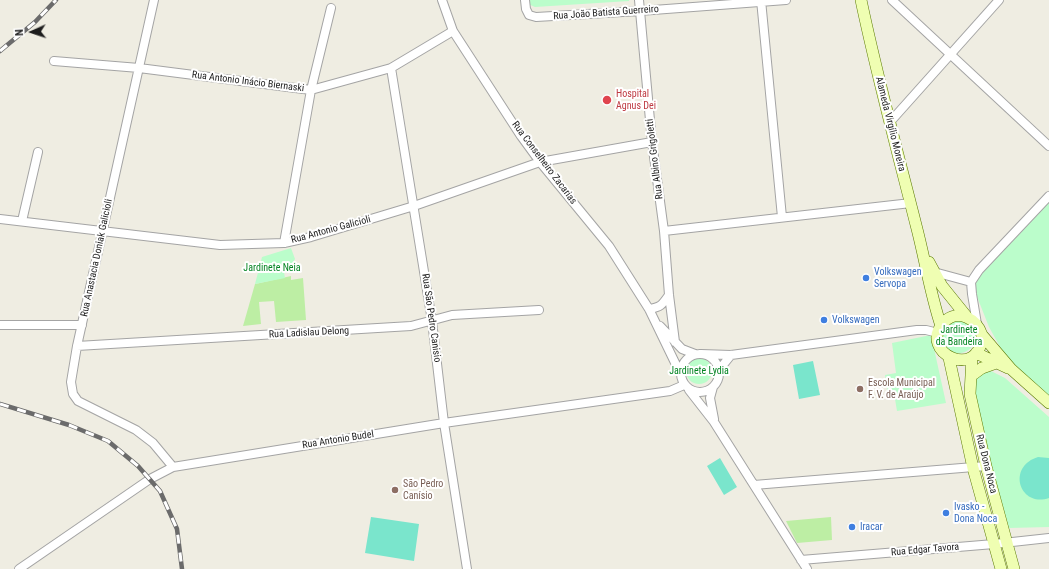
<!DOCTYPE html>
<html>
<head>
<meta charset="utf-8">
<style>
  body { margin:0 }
  #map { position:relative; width:1049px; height:569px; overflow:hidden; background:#efede2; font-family:"Roboto Condensed",sans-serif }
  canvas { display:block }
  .north { position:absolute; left:12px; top:12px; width:40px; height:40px; -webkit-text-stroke:3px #fff; paint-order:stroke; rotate:267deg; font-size:11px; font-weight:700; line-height:16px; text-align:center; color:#1d1d1d }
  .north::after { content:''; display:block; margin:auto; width:14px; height:18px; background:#1d1d1d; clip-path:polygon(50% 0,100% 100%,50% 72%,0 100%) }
</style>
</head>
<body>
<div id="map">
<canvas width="1049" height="569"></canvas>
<div class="north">N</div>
</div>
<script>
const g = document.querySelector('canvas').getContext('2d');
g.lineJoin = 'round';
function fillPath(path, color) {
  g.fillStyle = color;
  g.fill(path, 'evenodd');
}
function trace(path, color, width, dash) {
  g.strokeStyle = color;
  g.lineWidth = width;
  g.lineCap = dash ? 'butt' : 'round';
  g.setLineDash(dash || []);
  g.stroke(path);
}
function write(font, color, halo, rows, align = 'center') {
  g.font = font + ' "Roboto Condensed",sans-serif';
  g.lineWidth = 4;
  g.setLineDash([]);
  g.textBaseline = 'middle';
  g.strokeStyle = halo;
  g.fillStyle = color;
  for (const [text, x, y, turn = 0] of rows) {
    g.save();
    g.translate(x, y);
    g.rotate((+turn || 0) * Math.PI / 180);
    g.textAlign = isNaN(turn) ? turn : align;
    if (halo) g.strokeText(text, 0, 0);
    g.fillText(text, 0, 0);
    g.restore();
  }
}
fillPath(new Path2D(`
  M291 276V280L303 278 306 320 276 322 274 301 259 302 261 324 243 326 255 284Z
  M831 517 832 540 797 543 786 521Z`), '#bdeea4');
fillPath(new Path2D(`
  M528 0H629V1L535 7 528 4Z
  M1049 200V398L1004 354 989 327 974 289 976 280 992 261Z
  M291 248 295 259 289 269 284 272 285 278 255 284 262 257Z
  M966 320 976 333C977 354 951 361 943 343 942 340 942 336 942 333L951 321Z
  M931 335 946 403 897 411 894 393 888 394 885 375 896 373 892 343Z
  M686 371a13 13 0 1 1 26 0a13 13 0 1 1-26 0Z
  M991 371 1005 378 1049 417V527L1009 528 974 405 973 381 982 372Z`), '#bbfdcb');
fillPath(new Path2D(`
  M813 361 820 395 799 399 793 365Z
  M1038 457 1049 458V498C1020 508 1006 467 1038 457Z
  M720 458 737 487 724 495 707 466Z
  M371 517 419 524 414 561 365 553Z`), '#7ae5cc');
const street = new Path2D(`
  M154 0 77 346 71 382 73 394 78 401 136 430 153 443 173 467
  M442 0 453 31 521 136 540 162 609 246 649 309 680 373
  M525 0 526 9 529 15 536 17 640 11 786 0
  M639 0 652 142 664 231 669 295 675 342
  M761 0 782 217
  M892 0 1049 146
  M54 61 139 68 311 90 391 68 453 31
  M391 68 432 321 444 423 467 569
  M890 122 999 0
  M0 219 220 245 284 243 311 237 414 206 540 162 652 142
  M22 221 38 152
  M664 231 911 203
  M284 243 311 90 331 8
  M934 272 971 282
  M649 309C661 307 662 305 669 295
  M977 324 972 294 971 282 979 270 1049 196
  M0 325H82
  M660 326 682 349 695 354
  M77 346 411 326 452 315 539 310
  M681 373a19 19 0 1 1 38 0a19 19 0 1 1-38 0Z
  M701 354 731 355 917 330H926L938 333
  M719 373 723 365 731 355
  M713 387 710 398 714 419
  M689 390 714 422 807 569
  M754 485 986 466
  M801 560 994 544 1049 538
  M19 569 150 479 173 467 444 423 670 391 684 385`);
const secondary = new Path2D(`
  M861 0C877 76 897 150 916 225 925 259 930 293 941 326
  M929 262 942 286 967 317
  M982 335C981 382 916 353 944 322 958 308 977 319 982 335L1011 369 1049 403
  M976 353 1008 368
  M972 357 970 394 986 466 1014 569
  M949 358 973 468 1001 569
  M971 376 982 368 996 363`);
trace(street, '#a4a4a4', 10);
trace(secondary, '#597900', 12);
trace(street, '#fff', 8);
trace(secondary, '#effeb2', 11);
const rail = new Path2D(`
  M0 51 35 22 56 0
  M0 404 69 425 108 441 138 466 160 491 177 529 182 569`);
trace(rail, '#6b6b6b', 4.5);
trace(rail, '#fff', 3, [9]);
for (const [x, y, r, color] of [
  [607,100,5,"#e0444e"],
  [866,278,4,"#3f7fe0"],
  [824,320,4,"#3f7fe0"],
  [860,389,4,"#8d6e63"],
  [395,490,4,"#8d6e63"],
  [946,513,4,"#3f7fe0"],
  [852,527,4,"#3f7fe0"]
]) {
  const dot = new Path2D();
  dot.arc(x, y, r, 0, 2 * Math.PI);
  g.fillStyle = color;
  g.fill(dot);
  trace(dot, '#fff', 1.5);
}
write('10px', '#1d1d1d', '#fff', [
  ["Rua João Batista Guerreiro",606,13,-4],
  ["Rua Antonio Inácio Biernaski",248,82,7],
  ["Alameda Virgílio Moreira",890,124,76],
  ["Rua Albino Grigoletti",655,159,-97],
  ["Rua Conselheiro Zacarias",544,163,53],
  ["Rua Antonio Galicioli",331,230,-15],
  ["Rua Anastacia Doniak Galicioli",97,258,-78],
  ["Rua São Pedro Canisio",431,318,82],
  ["Rua Ladislau Delong",309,333,-3],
  ["Rua Antonio Budel",338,440,-9],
  ["Rua Dona Noca",986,464,76],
  ["Rua Edgar Tavora",925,550,-5]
]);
write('10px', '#be3a42', '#fff', [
  ["Hospital",616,94],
  ["Agnus Dei",616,106]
], 'left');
write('10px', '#038422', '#fff', [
  ["Jardinete Neia",272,268],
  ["Jardinete",959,330],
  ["da Bandeira",959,342],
  ["Jardinete Lydia",699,371]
]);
write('10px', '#366cbe', '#fff', [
  ["Volkswagen",874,272],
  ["Servopa",874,284],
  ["Volkswagen",832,320],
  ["Ivasko -",954,507],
  ["Dona Noca",954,519],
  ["Iracar",860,527]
], 'left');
write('10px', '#785e54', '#fff', [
  ["Escola Municipal",868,383],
  ["F. V. de Araújo",868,395],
  ["São Pedro",403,484],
  ["Canísio",403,496]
], 'left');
</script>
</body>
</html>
